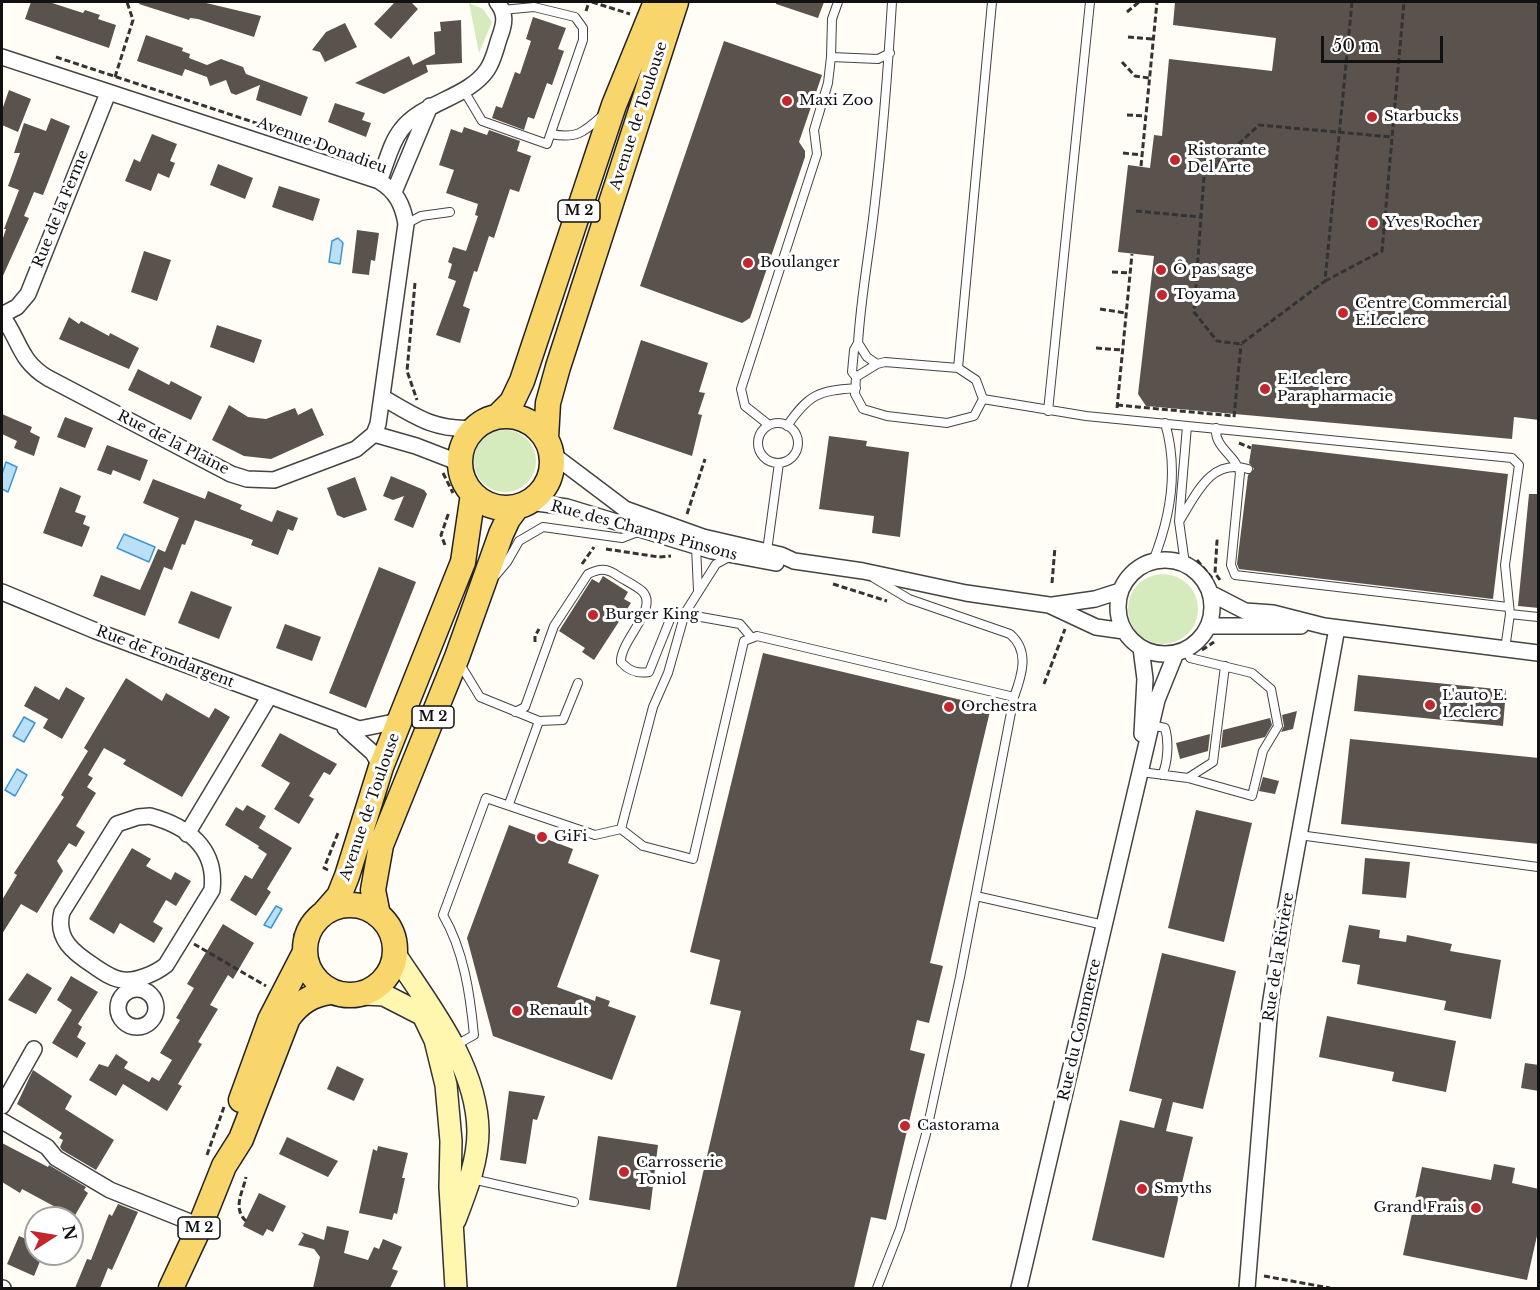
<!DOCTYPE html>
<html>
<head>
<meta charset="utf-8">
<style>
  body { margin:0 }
  #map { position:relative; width:1540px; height:1290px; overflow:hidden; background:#fffdf5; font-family:"Libre Baskerville",serif }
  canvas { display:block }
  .frame { position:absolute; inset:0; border:3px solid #111; pointer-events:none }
  .north { position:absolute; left:24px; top:1206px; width:60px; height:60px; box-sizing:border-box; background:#fff; border:2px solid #a0a0a0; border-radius:50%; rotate:78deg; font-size:16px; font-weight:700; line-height:24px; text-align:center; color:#111 }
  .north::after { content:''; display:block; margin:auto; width:21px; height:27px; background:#c4262e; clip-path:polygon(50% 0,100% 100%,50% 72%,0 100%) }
  .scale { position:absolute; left:1321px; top:36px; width:122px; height:27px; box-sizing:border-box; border:3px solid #111; border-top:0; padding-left:8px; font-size:18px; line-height:21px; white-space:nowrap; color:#111; -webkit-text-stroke:4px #fff; paint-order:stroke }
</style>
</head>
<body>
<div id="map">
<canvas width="1540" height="1290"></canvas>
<div class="frame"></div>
<div class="north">N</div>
<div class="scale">50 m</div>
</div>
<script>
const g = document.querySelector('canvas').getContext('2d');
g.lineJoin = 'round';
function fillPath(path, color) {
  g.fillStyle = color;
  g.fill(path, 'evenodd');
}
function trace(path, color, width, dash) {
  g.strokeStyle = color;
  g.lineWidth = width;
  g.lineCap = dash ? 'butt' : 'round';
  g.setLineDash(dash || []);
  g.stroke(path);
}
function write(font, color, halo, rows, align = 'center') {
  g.font = font + ' "Libre Baskerville",serif';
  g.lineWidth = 6;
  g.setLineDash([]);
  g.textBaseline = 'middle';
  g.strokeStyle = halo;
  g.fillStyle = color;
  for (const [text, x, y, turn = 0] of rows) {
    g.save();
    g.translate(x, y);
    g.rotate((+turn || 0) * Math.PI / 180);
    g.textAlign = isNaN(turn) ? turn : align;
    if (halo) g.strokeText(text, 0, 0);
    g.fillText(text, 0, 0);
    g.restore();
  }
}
fillPath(new Path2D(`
  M469 3 483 9 492 22 479 53Z
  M474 461a31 31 0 1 1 62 0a31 31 0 1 1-62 0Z
  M1128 609a35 35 0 1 1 70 0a35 35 0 1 1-70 0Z`), '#d5ebbd');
const water = new Path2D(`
  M338 238 343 243 340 264 329 262 332 241Z
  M6 462 17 467 8 492 2 489V474Z
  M124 534 155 547 149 562 117 548Z
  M24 717 35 723 24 742 13 736Z
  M17 769 27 775 15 796 5 790Z
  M276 906 282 909 271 928 264 925Z`);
fillPath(water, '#b9e0f7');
trace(water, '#3f96cf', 1.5);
fillPath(new Path2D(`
  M31 2H49L83 13 85 10 100 15 98 19 116 25 109 48 25 19Z
  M140 2H202L261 16 254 37 198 19 190 18 189 20 139 4Z
  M395 2H411L418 9 391 39 374 24Z
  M776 2H824L818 18 776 4Z
  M1175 2H1539V420L1514 417 1512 439 1146 406 1138 394 1154 256 1118 252 1128 165 1150 168 1154 135 1162 136 1169 59 1272 71 1276 38 1173 25Z
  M533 17 566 28 558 49 564 51 552 85 547 83 534 119 528 117 524 130 492 118 496 106 502 108 515 72 520 74 531 41 526 39Z
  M461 20 462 63 426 65 428 72 384 94 355 83 409 56 413 65 435 54 434 32 441 31 440 22Z
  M345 23 357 47 325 62 320 52 312 50 326 32Z
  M146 35 183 48 182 51 190 54 189 58 207 65 221 59 243 67 246 74 308 97 301 116 256 100 260 85 236 95 231 93 226 80 210 86 207 77 185 69 182 76 137 61Z
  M724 41 822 75 799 142 805 151V157L750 318 742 323 640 286Z
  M9 90 31 99 18 132 2 125V110Z
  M335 103 365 113 362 120 371 123 366 137 328 122Z
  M51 118 70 126 43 195 34 192 24 216 29 218 2 278V241L6 229H4L19 190 8 186 20 153H14L24 123 46 131Z
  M464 127 487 135 489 130 520 141 517 151 531 156 519 192 510 189 494 238 489 236 477 272 474 271 463 306 470 309 460 343 436 335 456 281 448 278 452 264 448 262 453 247 466 251 478 216 475 215 478 204 446 193 454 170 439 165 451 129 462 133Z
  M152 134 177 144 170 161 175 163 169 178 158 173 151 191 125 181 134 159 140 162Z
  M218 164 253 178 245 199 210 185Z
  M279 186 320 199 313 221 272 207Z
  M357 230 379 233 375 261 371 260 369 275 352 273Z
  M144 251 171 260 157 301 131 292Z
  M69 317 79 324 81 321 109 336 110 333 139 348 129 369 59 339Z
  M217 325 262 340 254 363 210 347Z
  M641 340 708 363 699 392 705 393 698 414 702 415 692 456 613 429Z
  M138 369 169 385 171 381 202 397 191 420 128 390Z
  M229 405 248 417 266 419 295 408 298 415 312 408 324 435 271 459 244 456 212 440Z
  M2 414 32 427 30 432 40 437 34 456 14 448 17 441 2 434Z
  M65 417 93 428 85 448 57 437Z
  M829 436 867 441 866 446 909 452 900 537 872 533 874 516 819 509Z
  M1252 444 1508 474 1493 599 1239 569 1237 564 1248 475 1254 469 1249 463Z
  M107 445 148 460 140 481 113 470 111 475 97 470Z
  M391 476 424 490 427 494 413 528 394 520 404 496 393 500 383 496Z
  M355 477 367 510 344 518 337 515 327 488Z
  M153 479 205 499 208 491 242 505 240 509 272 522 277 510 298 518 293 531 288 529 278 555 251 545 253 540 195 520 185 545 182 544 172 570 164 567 145 616 93 596 101 575 140 590 158 549 165 552 179 518 143 503Z
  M60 487 81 496 75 512 86 516 83 524 90 527 82 547 43 533Z
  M1529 494H1539V608L1518 606Z
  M379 567 416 582 366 708 329 693Z
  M603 576 628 592 624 599 631 603 594 660 582 652 585 648 559 631 592 579 599 583Z
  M191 591 232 607 219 639 178 623Z
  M285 624 321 637 312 661 276 648Z
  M763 653 991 707 930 963 943 966 929 1023 917 1020 910 1050 925 1054 886 1220 871 1217 854 1288H676L741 1011 710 1004 720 960 690 952Z
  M1358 675 1506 690 1503 726 1354 711Z
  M126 678 162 701 166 693 209 718 215 708 230 717 182 797 123 764 126 760 104 748 88 775 93 778 87 787 96 793 76 826 85 832 76 847 69 843 57 861 63 871 37 913 21 904 2 934V900L17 875 14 873 64 797 61 795 88 751 84 748Z
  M35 686 59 700 66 687 85 698 62 739 43 728 48 719 24 706Z
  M1297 711 1293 729 1281 732 1284 726 1282 715Z
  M1270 718 1272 725 1265 737 1221 748 1223 730Z
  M280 733 337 764 330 775 324 772 309 796 314 799 299 824 274 809 290 783 261 766Z
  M1210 734 1208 751 1180 759 1176 743Z
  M1350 739 1539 758V844L1341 824Z
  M1263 777 1279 781 1275 794 1259 791Z
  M247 805 266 816 259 828 292 848 267 889 271 892 256 916 230 900 245 875 252 879 267 854 258 848 259 846 225 825 236 807 243 811Z
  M1196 810 1252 823 1224 942 1168 928Z
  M509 825 573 849 568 863 599 875 557 987 595 1001 596 996 610 1001 608 1006 636 1016 612 1080 493 1036 467 938Z
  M132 848 151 859 146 866 171 880 175 872 191 881 176 906 166 900 153 922 163 928 154 943 120 923 114 934 89 919Z
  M1365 858 1410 862 1406 898 1362 894Z
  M223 924 254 943 233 979 228 975 210 1005 218 1009 198 1042 202 1044 178 1084 182 1086 167 1111 123 1084 116 1096 89 1080 99 1064 108 1067 116 1054 128 1062 124 1068 149 1082 152 1077 159 1081 172 1060 160 1053 180 1020 176 1018 194 988 187 984Z
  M1349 925 1380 930 1379 938 1406 942 1407 935 1452 944 1450 951 1501 960 1491 1019 1444 1010 1446 1001 1357 984 1360 965 1342 962Z
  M1162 953 1236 971 1203 1109 1173 1102 1166 1131 1193 1137 1164 1258 1092 1240 1120 1120 1154 1128 1162 1099 1129 1091Z
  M27 973 52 988 36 1014 8 1000Z
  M71 976 98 992 78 1024 82 1027 77 1037 86 1043 77 1058 52 1043 72 1010 57 1000Z
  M1327 1016 1456 1041 1446 1092 1392 1081 1394 1072 1319 1057Z
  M1525 1063 1539 1065V1091L1521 1088Z
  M337 1066 364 1079 354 1101 327 1089Z
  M33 1070 72 1096 65 1109 114 1140 96 1170 62 1150 60 1147 63 1140 59 1138 62 1133 17 1104Z
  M509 1091 545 1096 537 1120 533 1119 526 1164 500 1160Z
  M598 1136 658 1145 650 1210 589 1200Z
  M287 1137 338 1161 328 1177 279 1154Z
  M2 1143 48 1167 49 1165 86 1187 84 1190 88 1193 74 1217 22 1189 20 1193 2 1182Z
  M378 1146 408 1153 402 1178H405L397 1214 394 1213 392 1220 359 1213 373 1149 377 1151Z
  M1494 1164 1515 1168 1512 1183 1539 1189V1227L1527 1280 1403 1255 1422 1167 1491 1180Z
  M259 1193 286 1206 273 1232 267 1229 263 1236 243 1226Z
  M118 1204 138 1212 112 1270 108 1268 100 1288H75L87 1259 91 1260 109 1214 112 1216Z
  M327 1226 349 1231 344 1253 368 1260 374 1247 379 1249 383 1239 402 1247 392 1269 398 1271 390 1288H313L320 1257 314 1249 298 1245 304 1235 301 1232 324 1240Z
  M19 1236 36 1243V1254H43L34 1276 7 1264Z`), '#5a524d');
const lane = new Path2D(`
  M831 57 832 19 838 2
  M463 89 482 121 547 144 583 40V28L575 17 534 7 502 10
  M551 134C576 139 583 133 602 116
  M406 224 421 216 450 212
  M858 343 867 357 877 364
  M885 362 958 368 976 380 983 399 974 416 947 423 887 416 863 409 855 394 856 377 877 364Z
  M958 368 992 2
  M856 377 852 372 854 350 858 343C861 295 870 249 875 202 883 135 888 68 892 2
  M983 399 1086 416 1512 458 1519 465 1505 565 1510 614 1505 649
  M1048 411 1090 2
  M758 443a20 20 0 1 1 40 0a20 20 0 1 1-40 0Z
  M769 425 745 406 741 389 817 154 814 130 828 83 831 57 878 59 890 53
  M787 426C809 394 818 391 856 388
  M1216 428C1214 448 1236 455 1240 473L1231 565 1235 575 1508 607
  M1180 520C1197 493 1211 458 1248 469
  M696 546 698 591
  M767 551 779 463
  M1153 561C1171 516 1179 470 1165 423
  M1185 564 1179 521 1187 426
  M496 575 507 562 519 541 543 527 622 538 640 531
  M874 578 909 599 1010 634C1030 651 1022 675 1014 697L960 977 926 1134 900 1229 877 1288
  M1510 614 1538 617
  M460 664 480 697 539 721 563 720 578 683
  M515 712 525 707 554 626 588 574C600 568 607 568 618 576 626 581 635 585 642 591 660 608 620 640 621 662 629 671 637 674 649 672L673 612 740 624 751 637
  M1151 725 1165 728C1169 741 1168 763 1162 775
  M1141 772 1188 778 1252 796 1263 751 1278 726 1271 689 1252 673 1190 658 1186 649
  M1188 778 1213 762 1225 666
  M509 804 539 721
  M621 829 653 707 668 673 685 613 716 564 729 557
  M1299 835 1538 867
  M976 896 1104 925
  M456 1045 474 1035C470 994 464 951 443 915L486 798 595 835 621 829 643 846 693 859 744 641 757 636 1014 697
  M472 1179 574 1202`);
const street = new Path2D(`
  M2 57 379 181C396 191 403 205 406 224L378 424 374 434 356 449 274 480 247 479 231 474 48 378C19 361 20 340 2 316
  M379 181C386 165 390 144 401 130 422 102 468 98 487 70 494 60 496 47 500 36 505 23 506 13 497 2
  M394 192 430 106
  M2 315 17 307 28 294 108 93
  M382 397C416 417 435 431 475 428
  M374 434 416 446 460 463
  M552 454 625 509 703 537 781 555 794 561 863 571 966 593 1049 605 1096 627 1124 631
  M529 502 567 507 712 551 776 563
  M1118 607a47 47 0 1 1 94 0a47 47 0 1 1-94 0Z
  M2 592 96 631 359 729 399 721
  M1210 593 1245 611 1273 613 1324 626 1538 653
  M1053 605 1095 599 1120 591
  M1208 626H1301
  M1141 648 1145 679 1142 734
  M345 728 373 753 381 767
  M150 816C187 826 217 848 212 890L166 965C156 973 136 982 123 980 112 979 103 972 94 966 74 953 55 939 62 912L117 824 138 817Z
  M187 834 269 697
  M118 1008a19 19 0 1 1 38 0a19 19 0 1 1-38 0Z
  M2 1106 34 1049
  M2 1121 47 1147 56 1158 110 1190 200 1226
  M2 1288H3
  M1019 1288 1157 700 1176 653
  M1247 1288 1270 1006 1284 918 1337 628`);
const secondary = new Path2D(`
  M395 954C429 1006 477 1065 478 1131 478 1162 466 1191 455 1220
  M364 994 384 995 423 1015 435 1040 446 1085 451 1141 450 1187 456 1288`);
const primary = new Path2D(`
  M498 416 512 402 522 381 614 105 656 2
  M460 462a46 46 0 1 1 92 0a46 46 0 1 1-92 0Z
  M546 438 548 403 558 367 676 2
  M305 950a45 45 0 1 1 90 0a45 45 0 1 1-90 0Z
  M325 912 339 896 347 876 381 767 463 562 473 494
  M378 915 373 890 381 845 457 657 501 534 508 519 517 507
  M241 1100 270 1020 304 954
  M171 1288 200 1226 224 1166 241 1139 288 1018C300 1002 311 995 331 992`);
trace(lane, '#444', 10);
trace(street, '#444', 18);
trace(secondary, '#333', 24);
trace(primary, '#222', 27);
trace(new Path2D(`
  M592 2 630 14
  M1352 2 1325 281 1241 344 1217 341 1194 312 1204 176 1259 125 1392 137
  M586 11 589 2
  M1127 12 1139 2
  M1128 37 1153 39
  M56 57 332 148
  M1122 62 1135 76 1149 78
  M115 77 133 20 127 2
  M1127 115 1146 116
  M1123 153 1142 155
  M1141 166 1157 2
  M1136 211 1200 217
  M1112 272 1130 273
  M1325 281 1382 251 1404 2
  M415 283 407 371 417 400
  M1100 309 1126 313
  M1096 348 1122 350
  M1117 405 1234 416
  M1117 408 1132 254
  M1234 417 1241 344
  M1239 443 1251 448
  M443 473 453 493
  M687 514 705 459
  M445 545 441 535 449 512
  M606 549 659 557 671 556
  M1197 560 1212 578
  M582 564 594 547
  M1220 580 1215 573 1217 541 1221 542
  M1052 583 1055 547
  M833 584 887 601
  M535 642V636L539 629
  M1202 650 1214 642
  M1044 684 1065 629
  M328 870 324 868 338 833
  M398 920 405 939
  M294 936 306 913
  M194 944 266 986
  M207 1155 224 1107
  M246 1221C232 1208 243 1192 246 1177
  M1264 1276 1330 1288`), '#333', 3, [6, 3]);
trace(lane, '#fff', 8);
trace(street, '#fff', 15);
trace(secondary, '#fff6b0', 21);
trace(primary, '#f9d66b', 24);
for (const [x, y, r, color] of [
  [787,101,6,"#c4262e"],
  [1372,117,6,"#c4262e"],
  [1175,160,6,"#c4262e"],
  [1373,223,6,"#c4262e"],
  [748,263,6,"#c4262e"],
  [1161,270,6,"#c4262e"],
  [1162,295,6,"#c4262e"],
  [1343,313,6,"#c4262e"],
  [1265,389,6,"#c4262e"],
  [593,615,6,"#c4262e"],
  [1430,705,6,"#c4262e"],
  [949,707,6,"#c4262e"],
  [542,837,6,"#c4262e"],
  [517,1011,6,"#c4262e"],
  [905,1126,6,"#c4262e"],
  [624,1172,6,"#c4262e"],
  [1142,1189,6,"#c4262e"],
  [1476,1208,6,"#c4262e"]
]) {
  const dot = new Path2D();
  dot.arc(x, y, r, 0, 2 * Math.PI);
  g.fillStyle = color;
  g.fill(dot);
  trace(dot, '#fff', 2);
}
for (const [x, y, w] of [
  [579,211,42],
  [433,717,42],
  [199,1228,42]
]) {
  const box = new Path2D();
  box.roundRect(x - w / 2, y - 11, w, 22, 4.5);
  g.fillStyle = '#fff';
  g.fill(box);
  trace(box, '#111', 1.5);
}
write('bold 14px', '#111', null, [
  ["M 2",579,211],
  ["M 2",433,717],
  ["M 2",199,1228]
]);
write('15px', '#111', '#fff', [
  ["Maxi Zoo",799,101],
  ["Starbucks",1384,117],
  ["Ristorante",1187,151],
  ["Del Arte",1187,168],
  ["Yves Rocher",1385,223],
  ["Boulanger",760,263],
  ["Ô pas sage",1173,270],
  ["Toyama",1174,295],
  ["Centre Commercial",1355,304],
  ["E.Leclerc",1355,321],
  ["E.Leclerc",1277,380],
  ["Parapharmacie",1277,397],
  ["Burger King",605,615],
  ["L'auto E.",1442,696],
  ["Leclerc",1442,713],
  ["Orchestra",961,707],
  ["GiFi",554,837],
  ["Renault",529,1011],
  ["Castorama",917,1126],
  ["Carrosserie",636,1163],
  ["Toniol",636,1180],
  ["Smyths",1154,1189],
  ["Grand Frais",1464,1208,"right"]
], 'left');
write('15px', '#111', '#fff', [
  ["Avenue de Toulouse",639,116,-72],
  ["Avenue Donadieu",322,146,20],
  ["Rue de la Ferme",61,209,-68],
  ["Rue de la Plaine",173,443,27],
  ["Rue des Champs Pinsons",644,531,15],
  ["Rue de Fondargent",165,657,21],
  ["Avenue de Toulouse",370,807,-71],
  ["Rue de la Rivière",1279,957,-81],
  ["Rue du Commerce",1080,1030,-77]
]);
</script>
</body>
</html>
